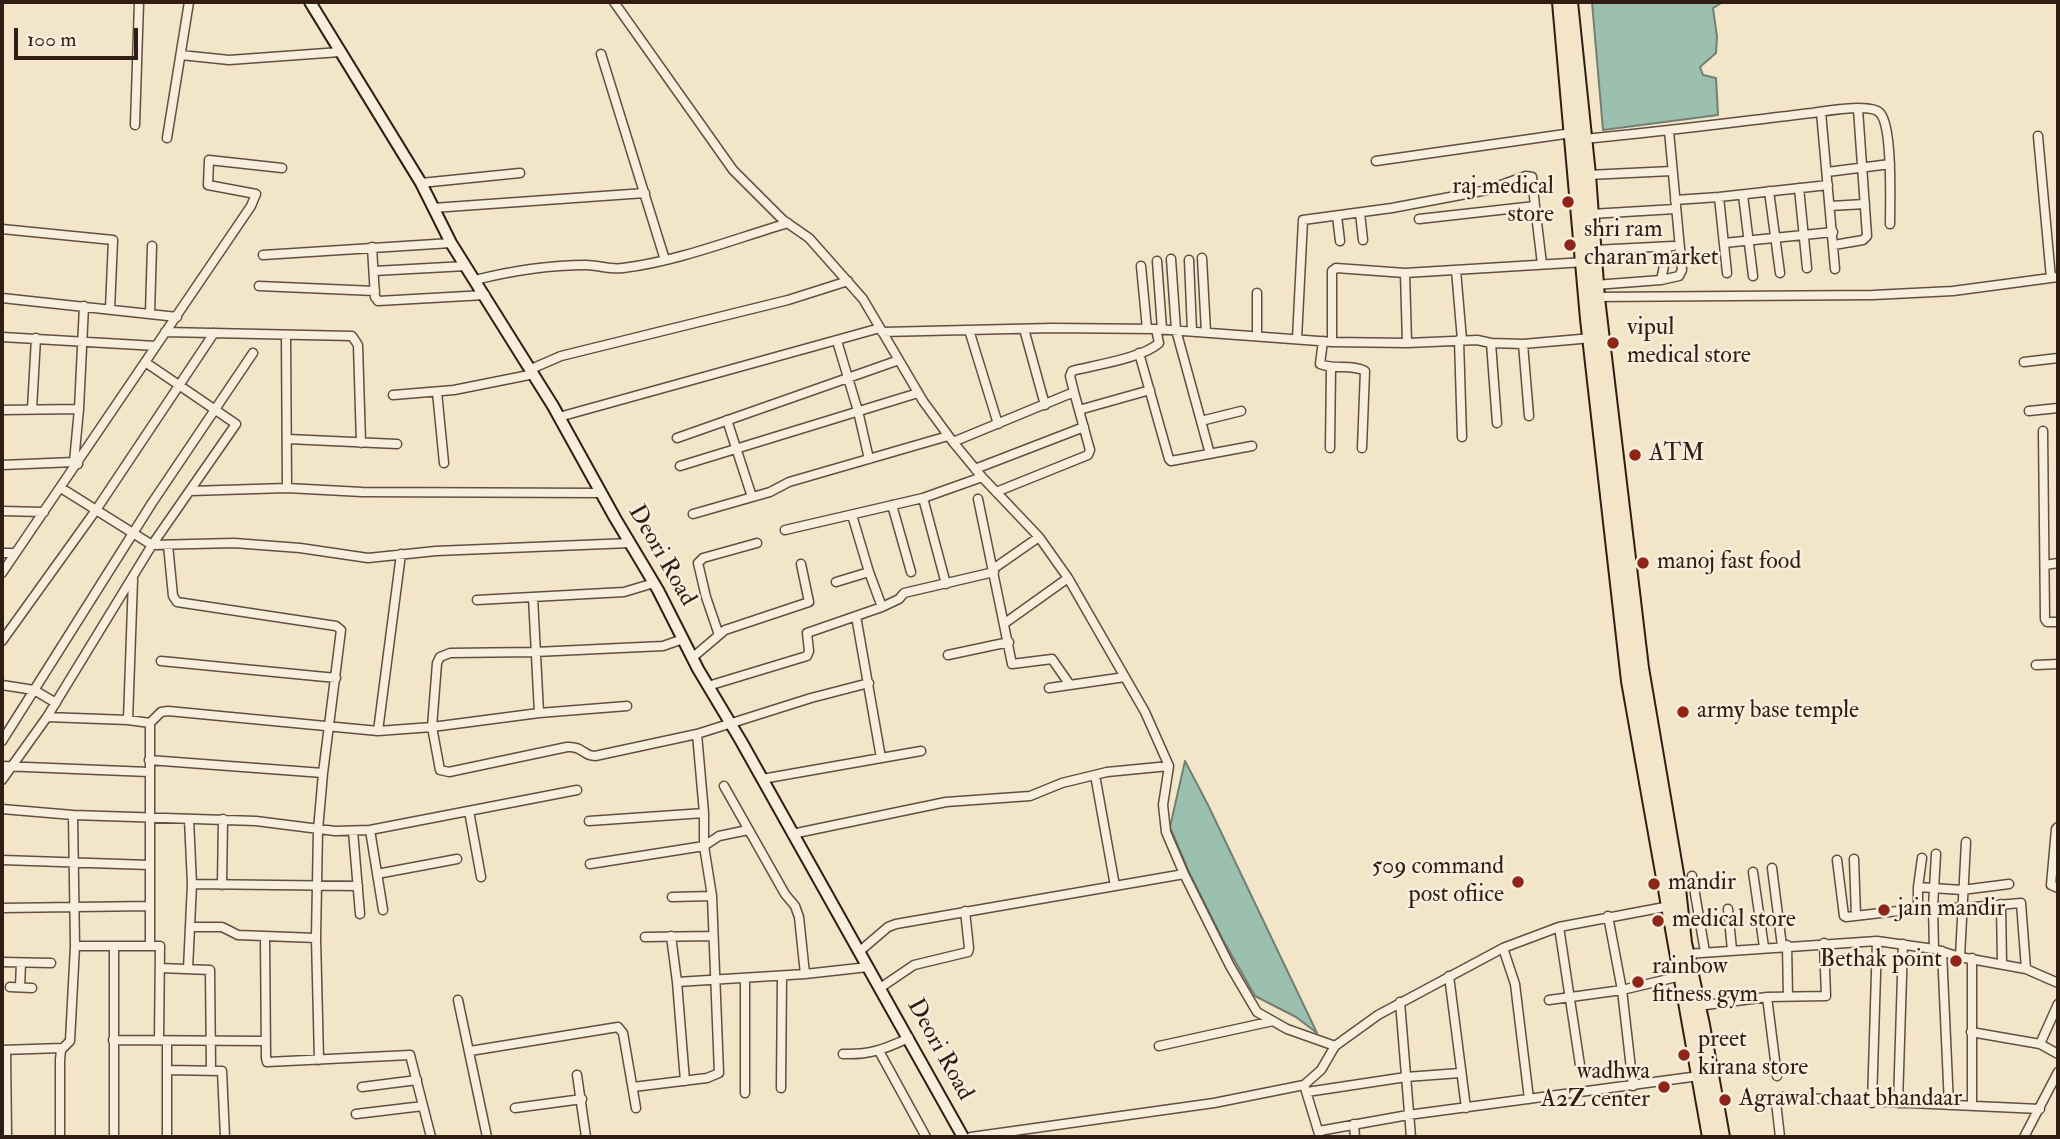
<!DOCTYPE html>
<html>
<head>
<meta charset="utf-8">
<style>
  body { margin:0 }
  #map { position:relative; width:2060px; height:1139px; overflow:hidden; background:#f2e5c8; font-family:"IM FELL Double Pica",serif }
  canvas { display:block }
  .frame { position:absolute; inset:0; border:4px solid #321d14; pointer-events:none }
  .scale { position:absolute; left:14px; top:28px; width:124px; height:32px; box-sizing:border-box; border:4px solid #321d14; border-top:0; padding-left:9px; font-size:21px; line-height:24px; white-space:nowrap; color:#321d14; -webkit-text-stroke:5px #f7eedb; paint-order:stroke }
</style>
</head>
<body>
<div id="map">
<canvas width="2060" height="1139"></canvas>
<div class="frame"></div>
<div class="scale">100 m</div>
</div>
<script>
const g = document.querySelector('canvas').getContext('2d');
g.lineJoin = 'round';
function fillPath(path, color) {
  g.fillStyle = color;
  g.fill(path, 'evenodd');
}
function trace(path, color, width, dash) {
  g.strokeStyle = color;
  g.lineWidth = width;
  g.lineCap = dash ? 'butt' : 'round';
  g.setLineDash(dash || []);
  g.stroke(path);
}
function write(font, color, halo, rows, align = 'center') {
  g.font = font + ' "IM FELL Double Pica",serif';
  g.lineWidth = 5;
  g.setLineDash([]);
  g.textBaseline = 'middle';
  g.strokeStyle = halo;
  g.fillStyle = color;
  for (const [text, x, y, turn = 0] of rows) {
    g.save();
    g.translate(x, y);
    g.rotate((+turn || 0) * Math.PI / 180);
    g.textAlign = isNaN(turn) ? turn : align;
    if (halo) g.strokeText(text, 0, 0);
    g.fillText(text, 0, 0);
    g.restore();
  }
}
const water = new Path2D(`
  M1592 2H1723L1713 8 1717 37 1716 53 1700 67 1703 75 1716 78 1718 115 1603 130Z
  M1185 761 1208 805 1317 1033 1296 1017 1255 996 1223 940 1189 872 1170 827Z`);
fillPath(water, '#9cc0b0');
trace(water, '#727f72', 2);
const street = new Path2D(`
  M614 2 733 170 783 220 809 238 863 299 923 401 953 442 982 477 1039 537 1068 578 1145 712 1169 766 1163 805 1166 832 1184 874 1230 966 1257 1012 1287 1029 1335 1046
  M601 54 665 260
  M181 55 229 60 340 52
  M1821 112 1835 269
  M135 125 139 2
  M2038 136 2051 278
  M167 138 189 2
  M1584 139C1661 132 1736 122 1812 113 1826 111 1871 103 1880 113 1893 127 1890 203 1890 224
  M1376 161 1572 133
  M1827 172 1890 164
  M1588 175 1672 171
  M421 183 520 173
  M1799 188 1807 268
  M1769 191 1780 273
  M1743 195 1753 276
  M1719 197 1727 273
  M1675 200 1719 197 1828 185
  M1830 206 1865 204
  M433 208 645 193
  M1360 213 1363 240
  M1591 214 1675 209
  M1337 216 1340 241
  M1419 219 1535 206 1542 264
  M2 229 113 240 110 309
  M1724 243 1833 232
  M1834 245 1863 240 1867 236 1858 109
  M372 247 375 297 378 301 485 295
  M1594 250 1673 246
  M263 255 451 243
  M1202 258 1206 332
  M1171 259 1176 330 1210 454
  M1189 260 1192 331
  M1157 261 1162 329
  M1141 266 1147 329
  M1456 270 1462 340
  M374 271 466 266
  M475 280C511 271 548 265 586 265 598 265 611 270 623 268 679 261 734 239 788 223
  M1661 280 1679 276 1682 270 1669 131
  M1595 285 1661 280 1668 247
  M259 286 375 291
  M1257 293V336
  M1593 297 1873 295 1953 291 2058 277
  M2 298 177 317
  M150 313 152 246
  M1024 329 1045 405
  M969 330 998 424
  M165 332 352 336 358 345 361 443
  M882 332 1052 328 1156 329 1332 342 1407 343 1477 340 1491 343 1523 344 1592 338
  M286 335 287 488
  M2 337 156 346
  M1297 339 1303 220 1392 208 1487 190 1526 176 1532 177 1535 206
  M1459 340 1462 437
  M837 341 858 411 869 459
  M1323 341 1320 364C1335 370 1352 364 1365 371L1362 448
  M1332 342V271L1336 268 1405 273
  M1407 343 1405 273 1585 262
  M1491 343 1497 423
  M1523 344 1529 416
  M1139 353 1169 459 1171 461 1252 446
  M2024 362 2058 358
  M531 369 561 356 788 300 848 281
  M437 392 444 463
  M393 395 454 390 534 374
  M32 409 36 338
  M2 410 79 409
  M1079 410 1150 390
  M2029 411 2058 408
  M559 417 880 328
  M727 420 752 497
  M1201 421 1241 411
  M2043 431 2045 619 2047 622H2058
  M677 438 899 360
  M288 439 397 444
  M953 442 1074 392 1070 376 1072 371C1095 365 1143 358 1159 343L1156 329
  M1330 448 1331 368
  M74 462 79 409 84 306
  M2 465 74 462 78 464
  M680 466 918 393
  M975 469 1084 427
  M61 488 152 545 234 543 300 548 368 558 436 551 630 543
  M190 491 287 488 362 492 601 493
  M996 492 1088 455 1090 450 1074 392
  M923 498 946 584
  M978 499 1012 664 1052 659 1070 685
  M892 505 911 572
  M2 511 44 512
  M693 514 770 492 789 482 948 436
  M852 515 869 572
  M785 530 923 498 982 477
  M168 545 173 596 177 602 336 626 341 630 323 773 318 830 316 938
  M2 553H15
  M401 554 378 731 432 727 437 663 440 657 450 653 535 652 663 646 683 639
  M2045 565 2058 563
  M993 569 1039 537
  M2 573 251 206 256 194 208 185 209 160 282 168
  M533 597 539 713
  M477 600 624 592 654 583
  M882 607 899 599 904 593 994 572
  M856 616 881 758
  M1005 623 1068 578
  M719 635 706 597 698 563 703 558 757 543
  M2 641 96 510 214 333
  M948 655 1009 642
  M692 658 725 630 809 602 801 564
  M161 661 336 678
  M2036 665 2058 664
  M2 685 34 690 56 703
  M708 686 807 656 809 651 807 633 882 607 869 572 836 582
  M1049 688 1125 677
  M627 706 539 713 432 727 440 770 449 772 567 747C583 746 583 756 595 756L697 734 811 698 869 683
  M47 717 128 720 150 723V944
  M128 720 133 579
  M150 723 161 712 168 711 378 731
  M697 734 704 813V846
  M2 741 152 503 253 353
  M149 760 323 773
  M2 766 149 772
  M1095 775 1115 886
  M762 779 921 751
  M2 780 47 717 152 545 236 424 145 362
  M724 786 785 894 795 906 799 917 805 974
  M2 809 73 815 256 821 335 831 370 830 577 790
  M469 811 481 877
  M589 821 704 813
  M2058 827 2056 829 2051 885 2058 888
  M370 830 383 910
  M353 831 360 914
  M792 834 946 802 1030 796 1062 783 1107 772 1169 766
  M704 846 719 836 748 830
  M1922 858 1918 887 1962 890 2009 884
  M1854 859 1856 916
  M2 860 149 865
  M1837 860 1844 916 1846 917 1933 907 1962 908 2021 903 2026 969
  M590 864 704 846 712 896 719 1073 707 1078 633 1087
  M1772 868 1782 946
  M1753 872 1764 947
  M377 874 457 859
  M1692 876 1705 952
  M192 884 358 886
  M222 885 223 819
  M672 897 712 896
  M2001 904 2002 964
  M2 908 150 906
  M1728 909 1732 950
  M1918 909V887
  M1608 916 1622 990 1633 1086
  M190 927H222L238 935 316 938 319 1060
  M1559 927 1580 1065
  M671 936 677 982
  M265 937 266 1058 267 1062 410 1055 431 1137
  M645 937 713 936
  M1787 945 1788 996
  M75 946H160L159 1040
  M114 946V1137
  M1503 948 1515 984 1529 1099
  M1934 949 1933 907 1936 854
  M860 951 888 927 896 924 1184 874
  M1942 951 1949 1105
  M1686 954 1877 941 1934 949 1960 957 2026 969 2058 983
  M1960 957 1966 842
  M1972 958V1106
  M2 962 51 963
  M160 968 210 970 211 1070
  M188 969 192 884 189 819
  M1449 976 1466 1108
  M745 979V1093
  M10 987 32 988
  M20 987 21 963
  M880 988 914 965 968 952 969 948 965 911
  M1767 997 1777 1076
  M458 1000 487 1137
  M1549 1000 1622 990 1681 976
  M1400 1002 1411 1137
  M1698 1006 1767 997 1826 996 1824 943
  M1971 1032 2040 1044 2058 1054
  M113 1040 265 1041
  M167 1041V1137
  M2040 1044 2058 1004
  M1159 1046 1273 1021
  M2 1050 62 1048
  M6 1050 7 1137
  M470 1051 618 1027 623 1033 636 1108
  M879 1051 926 1137
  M843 1054C871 1055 884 1049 909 1038
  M168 1070 222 1071 225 1137
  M577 1075 586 1137
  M685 1081 677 982 805 974 868 967
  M362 1087 417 1080
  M781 1088 782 976
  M1305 1088 1320 1137
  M1307 1092 1406 1077 1460 1073
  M1872 1103 1877 941
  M1898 1103 1903 944
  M515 1108 582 1099
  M356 1114 423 1106
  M1354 1124 1355 1137
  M1319 1131 1408 1115 1699 1076
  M60 1137V1060L61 1050 70 1041 75 946 73 815
  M971 1137 1214 1103 1304 1085 1321 1070 1335 1046 1378 1015 1503 948 1559 927 1670 906
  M1780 1137 1776 1102 1781 1097 2040 1109
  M2024 1137 2058 1072`);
const secondary = new Path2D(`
  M310 2 421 183 451 243 553 406 615 518 658 590 698 669 741 741 963 1137`);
const highway = new Path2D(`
  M1560 2 1588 319 1629 681 1710 1137
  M1570 2 1588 175 1597 298 1641 668 1677 880 1684 943 1702 1025 1722 1137`);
trace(street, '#624f41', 11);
trace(secondary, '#321d14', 14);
trace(highway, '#321d14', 18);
trace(street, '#f7eedb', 8);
trace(secondary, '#f7eedb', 10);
trace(highway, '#f2e5c8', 14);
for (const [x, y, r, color] of [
  [1568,202,7,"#8f2418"],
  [1570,245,7,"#8f2418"],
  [1613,343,7,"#8f2418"],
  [1635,455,7,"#8f2418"],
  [1643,563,7,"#8f2418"],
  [1683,712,7,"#8f2418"],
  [1518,882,7,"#8f2418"],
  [1654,884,7,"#8f2418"],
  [1884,910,7,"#8f2418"],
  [1658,921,7,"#8f2418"],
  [1956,961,7,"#8f2418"],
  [1638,982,7,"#8f2418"],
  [1684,1055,7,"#8f2418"],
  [1664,1087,7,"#8f2418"],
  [1725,1100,7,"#8f2418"]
]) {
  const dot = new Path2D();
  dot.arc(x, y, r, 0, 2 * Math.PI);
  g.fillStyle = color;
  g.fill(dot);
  trace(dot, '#f7eedb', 2.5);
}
write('24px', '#321d14', '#f7eedb', [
  ["raj medical",1554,188,"right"],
  ["store",1554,216,"right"],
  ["shri ram",1584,231],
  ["charan market",1584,259],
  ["vipul",1627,329],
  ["medical store",1627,357],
  ["ATM",1649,455],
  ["manoj fast food",1657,563],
  ["army base temple",1697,712],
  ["509 command",1504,868,"right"],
  ["post ofiice",1504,896,"right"],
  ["mandir",1668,884],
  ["jain mandir",1898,910],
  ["medical store",1672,921],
  ["Bethak point",1942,961,"right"],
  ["rainbow",1652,968],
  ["fitness gym",1652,996],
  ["preet",1698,1041],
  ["kirana store",1698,1069],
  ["wadhwa",1650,1073,"right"],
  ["A2Z center",1650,1101,"right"],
  ["Agrawal chaat bhandaar",1739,1100]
], 'left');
write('24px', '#321d14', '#f7eedb', [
  ["Deori Road",661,556,60],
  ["Deori Road",939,1050,61]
]);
</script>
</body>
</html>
